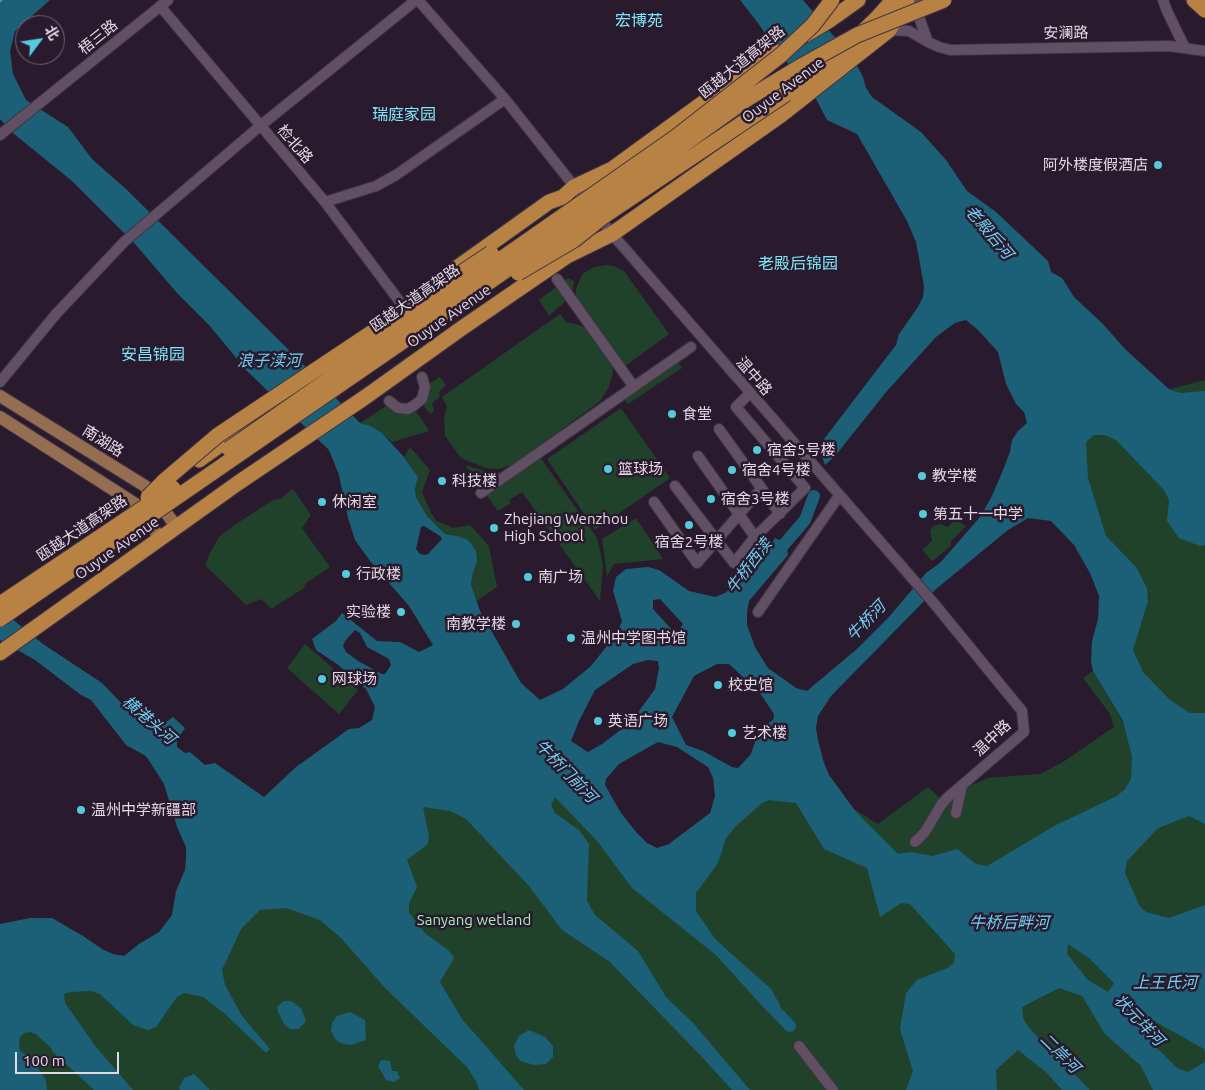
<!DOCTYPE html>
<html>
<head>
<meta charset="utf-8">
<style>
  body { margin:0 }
  #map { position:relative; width:1205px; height:1090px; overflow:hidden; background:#2a1a2d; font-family:Ubuntu,"Noto Sans SC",sans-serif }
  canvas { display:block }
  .north { position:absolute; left:15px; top:15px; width:50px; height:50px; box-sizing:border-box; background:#2a1a2d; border:1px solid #746677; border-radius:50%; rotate:59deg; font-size:14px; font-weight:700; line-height:20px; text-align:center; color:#e3d9e5 }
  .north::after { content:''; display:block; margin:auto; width:18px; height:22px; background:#54cadd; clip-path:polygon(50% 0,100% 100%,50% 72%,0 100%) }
  .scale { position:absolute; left:15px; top:1052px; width:104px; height:22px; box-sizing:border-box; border:2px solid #e3d9e5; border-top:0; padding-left:6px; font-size:15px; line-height:18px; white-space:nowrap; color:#e3d9e5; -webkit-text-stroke:4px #2a1a2d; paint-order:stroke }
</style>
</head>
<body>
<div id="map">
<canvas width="1205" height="1090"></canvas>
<div class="north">北</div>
<div class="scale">100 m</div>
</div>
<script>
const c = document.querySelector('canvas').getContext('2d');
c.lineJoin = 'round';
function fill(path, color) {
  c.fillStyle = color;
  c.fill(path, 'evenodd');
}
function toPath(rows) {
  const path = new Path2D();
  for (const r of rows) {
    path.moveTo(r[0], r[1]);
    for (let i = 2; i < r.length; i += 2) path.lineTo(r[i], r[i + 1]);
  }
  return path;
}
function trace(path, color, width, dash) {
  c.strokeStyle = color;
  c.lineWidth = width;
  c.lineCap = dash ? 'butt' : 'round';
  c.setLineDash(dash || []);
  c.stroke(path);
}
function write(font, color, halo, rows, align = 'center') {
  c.font = font + ' Ubuntu,"Noto Sans SC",sans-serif';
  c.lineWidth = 5;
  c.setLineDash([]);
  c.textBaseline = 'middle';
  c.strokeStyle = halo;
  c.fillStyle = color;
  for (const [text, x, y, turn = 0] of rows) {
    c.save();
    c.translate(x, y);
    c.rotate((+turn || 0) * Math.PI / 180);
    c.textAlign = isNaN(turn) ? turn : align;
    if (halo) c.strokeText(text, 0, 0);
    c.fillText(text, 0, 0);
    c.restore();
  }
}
fill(toPath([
  [606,265,614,266,624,271,669,334,624,367,576,301,576,289,582,274,594,267],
  [568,278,574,281,572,295,549,316,539,300],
  [560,314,566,322,579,325,590,331,609,355,613,371,609,387,600,401,516,463,499,469,485,468,461,458,445,436,444,419,447,406,442,397],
  [677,361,682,368,628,404,623,397],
  [440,377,446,385,439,392,440,397,432,403,434,411,430,414,422,403,427,385],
  [1205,380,1205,1090,0,1090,0,1001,169,947,485,694,663,869,773,758,878,824,928,787,940,798,988,778,1040,774,1063,762,1114,727,1110,714,1083,678,1093,671,1123,722,1138,713,1053,419],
  [386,406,393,411,402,412,415,409,429,431,392,442,378,430,360,423],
  [621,408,670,478,595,530,547,459],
  [410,447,430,470,422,492,431,513,437,521,453,528,470,525,489,546,497,587,477,601,471,584,473,573,477,562,457,536,445,534,427,516,416,497,415,489,418,477,404,457],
  [538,454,597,538,603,564,600,601,522,492,509,500,511,503,498,511,465,465,485,471,509,473],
  [293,489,311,515,302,528,330,567,305,584,304,588,271,609,262,599,246,605,205,565,210,553,219,537,233,526,273,500,280,499],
  [636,518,663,559,614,564,607,576,602,539],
  [955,519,966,526,951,541,951,546,932,561,922,550,932,541,930,531,933,526,941,524,948,527],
  [305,644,358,690,339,714,287,668]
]), '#20422a');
fill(toPath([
  [0,0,50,0,15,31,10,51,13,74,26,100,68,127,92,159,126,189,296,357,360,423,370,426,381,432,404,457,418,477,415,489,416,497,427,516,445,534,457,536,468,540,476,551,477,562,473,573,471,584,480,611,521,683,540,700,563,689,591,666,618,632,622,621,613,591,616,577,626,569,648,567,659,570,689,591,715,597,725,593,741,580,764,556,775,538,786,543,788,555,749,601,747,612,747,625,755,647,768,668,796,688,807,691,858,648,889,617,926,573,940,563,980,517,991,498,1001,475,1010,452,1012,440,1018,431,1027,423,1024,412,1016,404,1006,384,998,352,978,330,966,320,955,323,936,337,887,391,835,456,825,465,821,454,821,443,896,345,899,334,918,307,923,297,924,286,916,242,907,221,857,134,827,120,816,99,770,41,758,23,740,0,803,0,854,60,863,77,866,88,872,97,921,132,946,160,967,191,996,212,1048,261,1051,272,1062,278,1074,297,1102,323,1125,349,1170,390,1181,393,1205,391,1205,545,1200,546,1179,538,1167,521,1169,500,1164,490,1116,440,1105,435,1094,435,1086,442,1088,478,1106,536,1136,567,1147,588,1148,601,1133,650,1143,672,1170,700,1190,713,1205,713,1205,824,1189,816,1158,828,1127,861,1125,873,1139,905,1146,912,1169,918,1205,905,1205,1053,1204,1049,1154,1021,1148,1033,1152,1043,1177,1068,1188,1072,1205,1062,1205,1090,1153,1090,1141,1066,1105,1034,1082,996,1059,988,1022,1007,1023,1018,1029,1028,1090,1090,1062,1090,1047,1073,1018,1050,996,1070,997,1090,906,1090,913,1071,900,1029,906,993,917,980,947,968,954,963,955,954,910,904,901,903,880,917,867,868,824,849,796,803,769,800,762,803,736,826,726,838,718,863,696,893,696,911,716,940,771,989,780,1005,777,1015,763,1007,716,955,632,888,598,842,555,797,551,805,555,813,579,830,589,844,587,901,595,915,638,951,666,997,693,1023,750,1090,732,1090,701,1056,610,962,562,930,529,886,466,819,450,811,423,807,429,836,428,844,407,860,417,887,409,903,409,913,425,933,449,951,454,958,440,982,462,1019,524,1090,479,1090,476,1081,467,1067,385,988,341,938,320,920,286,908,260,910,241,929,222,970,225,985,242,1016,270,1049,266,1053,224,1013,203,997,184,993,177,997,156,1027,148,1030,133,1025,100,994,91,991,71,992,64,994,65,1003,96,1047,133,1090,94,1090,52,1051,52,1049,36,1034,30,1032,24,1033,20,1037,19,1042,20,1051,30,1057,46,1080,47,1090,0,1090,0,924,30,918,52,918,83,936,102,949,113,954,124,956,139,944,159,932,172,915,176,891,185,870,186,858,186,847,177,827,164,784,146,756,126,745,91,700,81,695,35,660,0,640,0,609,43,644,102,683,127,709,138,714,166,722,173,717,185,728,177,740,177,747,185,753,190,752,205,765,215,763,264,797,296,767,349,729,359,728,372,720,375,707,366,689,337,664,316,650,312,639,336,621,342,613,377,641,400,642,419,652,433,645,409,606,370,561,355,540,348,518,339,475,329,450,247,371,209,325,177,293,135,244,72,181,14,134,0,119],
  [1028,518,1051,521,1074,545,1090,573,1099,596,1098,619,1092,641,1091,662,1093,671,1123,721,1132,757,1131,779,1125,789,1117,796,1056,825,987,866,976,864,957,849,933,856,910,852,898,854,856,812,829,775,824,763,818,740,816,728,818,716,831,696,936,589,1008,530],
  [424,526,440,536,442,539,428,554,425,555,420,554,416,549,421,527],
  [660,599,683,624,679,630,674,632,653,609,653,600],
  [355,630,360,633,367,647,389,659,391,665,385,674,382,674,358,661,346,652,343,646,345,641],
  [648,660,658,661,659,668,655,689,631,722,602,744,588,752,571,741,579,721,595,690,633,664],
  [717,664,729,664,760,693,774,714,773,720,759,730,751,754,738,768,732,767,703,751,686,745,672,717,694,676],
  [658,742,677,747,708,767,713,778,715,796,710,813,669,844,657,848,647,843,637,833,621,813,605,785,606,779,619,764],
  [1068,944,1089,958,1114,983,1108,992,1088,980,1067,954],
  [284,1001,291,1001,301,1008,306,1021,299,1029,290,1029,284,1024,278,1012,277,1007],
  [350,1012,365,1020,366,1040,351,1045,343,1044,336,1040,331,1031,332,1023,337,1016],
  [529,1030,545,1037,553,1046,553,1057,546,1064,534,1065,520,1061,516,1055,514,1046,519,1036],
  [381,1060,390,1061,392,1071,397,1071,400,1078,394,1082,386,1080,378,1066],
  [194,1074,210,1090,180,1090,179,1088,184,1078]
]), '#1b6077');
trace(toPath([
  [774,556,805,520,814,496],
  [766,1001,790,1026]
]), '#1b6077', 12);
trace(toPath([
  [0,2,2,0]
]), '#6ed1f5', 1, [6, 5]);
const minor = toPath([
  [418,0,505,99,612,234,932,601,1022,711,1024,732,947,798,941,805,925,832,915,842],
  [1163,0,1167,11,1185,48],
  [160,6,325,202,403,306],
  [889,30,909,31,928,42,920,20,919,0],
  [928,42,939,47,950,50,1169,46,1205,51],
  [0,135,168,0],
  [325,202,376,186,396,175,505,99],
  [557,279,634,387],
  [0,382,56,314,124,242,260,126,416,0],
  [389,401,398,408,408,409,416,404,422,399,425,387,422,377],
  [719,429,780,514],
  [698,456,755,537,805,488,736,407,750,393],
  [675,486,734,563,755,537],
  [481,493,691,347],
  [654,502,697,563,761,489],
  [758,612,839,496],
  [956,813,962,785],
  [799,1046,833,1090]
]);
const major = toPath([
  [0,396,145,486,177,527],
  [0,417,137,505,160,538]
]);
const highway = toPath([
  [1194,0,1205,10],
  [805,35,830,20,858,0],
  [786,94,840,54,877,18,893,0],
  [451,272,549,202,563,197,574,187,612,169,755,65,777,52],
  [199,460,278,404],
  [0,653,238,483,364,398,462,328,567,256,612,234,781,115,889,30,907,0]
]);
trace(minor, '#403443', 12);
trace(major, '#403443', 14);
trace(highway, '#403443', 17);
trace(minor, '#614f64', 10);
trace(major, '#956e51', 12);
trace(highway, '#b78244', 15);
const highwayBridge = toPath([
  [518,273,574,240,604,216,786,94],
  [229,449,676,137,781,55,813,25,832,0],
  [148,497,164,481,218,435,491,253],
  [0,604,173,488],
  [0,619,563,231,747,99,803,65,857,35,944,0]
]);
trace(highwayBridge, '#403443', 17, []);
trace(highwayBridge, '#b78244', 15);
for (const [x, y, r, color] of [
  [1158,165,5,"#54cadd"],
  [672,414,5,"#54cadd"],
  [757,450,5,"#54cadd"],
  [608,469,5,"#54cadd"],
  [732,470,5,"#54cadd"],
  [922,476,5,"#54cadd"],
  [442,481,5,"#54cadd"],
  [711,499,5,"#54cadd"],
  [322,502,5,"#54cadd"],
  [923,514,5,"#54cadd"],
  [689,525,5,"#54cadd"],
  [494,528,5,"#54cadd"],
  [346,574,5,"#54cadd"],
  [528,577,5,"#54cadd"],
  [401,612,5,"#54cadd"],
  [516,624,5,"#54cadd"],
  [571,638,5,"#54cadd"],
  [322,679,5,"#54cadd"],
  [718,685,5,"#54cadd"],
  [598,721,5,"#54cadd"],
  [732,733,5,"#54cadd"],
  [81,810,5,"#54cadd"]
]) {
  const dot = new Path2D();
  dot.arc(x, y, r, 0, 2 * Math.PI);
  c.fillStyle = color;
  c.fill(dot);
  trace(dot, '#2a1a2d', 2);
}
write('15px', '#e3d9e5', '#2a1a2d', [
  ["安澜路",1066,33,-1],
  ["梧三路",98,37,-39],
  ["瓯越大道高架路",742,62,-39],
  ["Ouyue Avenue",783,90,-37],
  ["检北路",295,144,49],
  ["瓯越大道高架路",415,298,-35],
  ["Ouyue Avenue",449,316,-35],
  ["温中路",754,376,49],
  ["南湖路",103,441,32],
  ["瓯越大道高架路",82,528,-34],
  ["Ouyue Avenue",117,548,-35],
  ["温中路",992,738,-43]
]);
write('15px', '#e3d9e5', '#2a1a2d', [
  ["阿外楼度假酒店",1148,165,"right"],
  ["食堂",682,414],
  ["宿舍5号楼",767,450],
  ["篮球场",618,469],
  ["宿舍4号楼",742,470],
  ["教学楼",932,476],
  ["科技楼",452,481],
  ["宿舍3号楼",721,499],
  ["休闲室",332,502],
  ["第五十一中学",933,514],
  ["Zhejiang Wenzhou",504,519],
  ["High School",504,536],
  ["宿舍2号楼",689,542,"center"],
  ["行政楼",356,574],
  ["南广场",538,577],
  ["实验楼",391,612,"right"],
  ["南教学楼",506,624,"right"],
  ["温州中学图书馆",581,638],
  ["网球场",332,679],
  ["校史馆",728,685],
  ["英语广场",608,721],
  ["艺术楼",742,733],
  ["温州中学新疆部",91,810]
], 'left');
write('15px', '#a4eeb7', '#2a1a2d', [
  ["Sanyang wetland",474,920]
]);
write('16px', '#7de5f7', '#2a1a2d', [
  ["宏博苑",639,21],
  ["瑞庭家园",404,115],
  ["老殿后锦园",798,264],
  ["安昌锦园",153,355]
]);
write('italic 16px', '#6ed1f5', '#2a1a2d', [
  ["老殿后河",989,232,50],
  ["浪子渎河",269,361],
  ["牛桥西渎",749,566,-53],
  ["牛桥河",866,621,-46],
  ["横港头河",149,720,41],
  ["牛桥门前河",566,771,46],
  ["牛桥后畔河",1009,923],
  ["上王氏河",1165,983],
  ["状元垟河",1139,1020,46],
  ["二岸河",1060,1053,45]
]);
</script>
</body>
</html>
